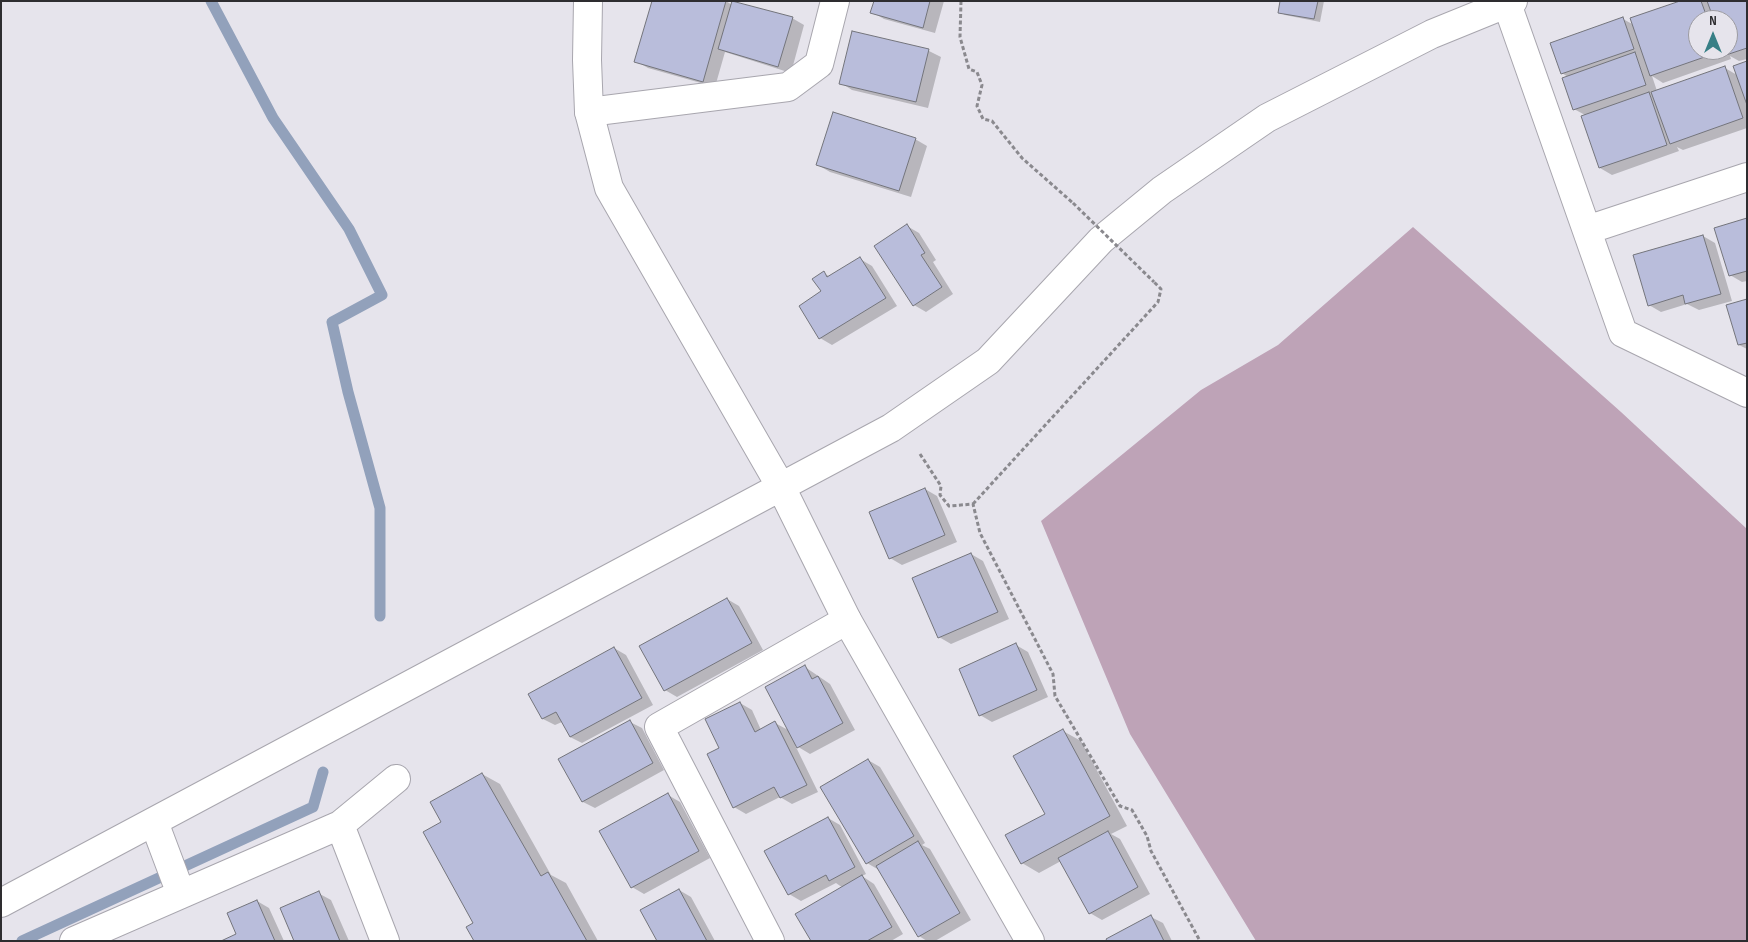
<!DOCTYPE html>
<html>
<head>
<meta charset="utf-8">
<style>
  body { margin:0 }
  #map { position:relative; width:1748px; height:942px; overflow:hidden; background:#e6e4ec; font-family:"Sofia Sans Condensed",sans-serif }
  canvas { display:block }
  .frame { position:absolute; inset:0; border:2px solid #2e2d30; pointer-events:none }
  .north { position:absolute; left:1688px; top:10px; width:50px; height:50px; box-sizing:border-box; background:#e6e4ec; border:1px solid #9c9ba1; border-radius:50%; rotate:0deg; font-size:14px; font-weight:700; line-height:20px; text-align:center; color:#2e2d30 }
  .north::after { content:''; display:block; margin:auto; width:18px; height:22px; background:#377f86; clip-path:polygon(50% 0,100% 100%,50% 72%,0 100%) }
</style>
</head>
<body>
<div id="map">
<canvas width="1748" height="942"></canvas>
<div class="frame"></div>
<div class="north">N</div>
</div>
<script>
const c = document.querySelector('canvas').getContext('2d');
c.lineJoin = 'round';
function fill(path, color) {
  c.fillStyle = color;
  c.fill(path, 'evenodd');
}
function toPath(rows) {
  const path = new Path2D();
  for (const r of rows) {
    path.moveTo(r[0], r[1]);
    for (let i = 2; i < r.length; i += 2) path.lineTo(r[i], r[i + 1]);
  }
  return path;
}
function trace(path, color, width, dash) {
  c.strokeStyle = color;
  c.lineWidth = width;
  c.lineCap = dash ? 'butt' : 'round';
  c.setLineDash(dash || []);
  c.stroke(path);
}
fill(toPath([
  [1413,227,1621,412,1747,529,1747,941,1256,941,1130,734,1041,521,1201,390,1278,345]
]), '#bea3b7');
fill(toPath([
  [653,1,726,1,732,5,792,18,804,25,791,73,725,52,715,87,648,68,636,61],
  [875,1,944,1,935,33,884,19,872,12],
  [1282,1,1324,1,1320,22,1285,15,1280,12],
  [1684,1,1747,1,1747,59,1739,61,1730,56,1731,59,1663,83,1652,76,1657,91,1725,68,1737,75,1747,62,1747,128,1683,150,1677,147,1679,151,1612,175,1600,168,1582,116,1585,115,1574,109,1568,77,1562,73,1623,19,1634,25],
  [1698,20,1728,20,1728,50,1698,50],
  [853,32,929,51,941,57,928,108,852,90,841,83],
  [915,139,927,146,911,197,830,172,818,165],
  [1747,219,1747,281,1742,282,1730,275],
  [907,226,919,233,936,260,933,262,953,294,926,312,914,305],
  [1703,236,1715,243,1732,301,1699,310,1687,304,1661,312,1649,305],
  [860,259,872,266,897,306,832,345,820,338,824,273,830,277],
  [1747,300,1747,349,1739,345],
  [925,489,937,496,957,542,902,565,890,558],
  [971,554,983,561,1009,619,951,644,939,637],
  [727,599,739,606,763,650,677,697,665,690],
  [1016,645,1028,652,1048,697,992,722,980,715],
  [614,648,626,655,653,705,582,743,570,737,562,722,555,725,543,719,530,694],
  [805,667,830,684,855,730,810,754,795,745,818,792,792,804,780,797,746,814,734,807,721,749,740,703,752,710,761,730,775,723,790,731],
  [630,722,642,728,664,770,595,808,583,802],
  [1063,731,1081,741,1127,826,1111,834,1120,839,1150,894,1102,920,1090,913,1061,861,1039,873,1022,863,1047,815],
  [868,760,880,767,925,843,922,845,930,849,971,920,935,941,927,941,919,936,879,870,867,863],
  [482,774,500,784,551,875,566,883,598,941,475,941],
  [668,795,680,802,710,858,644,894,632,887],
  [828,818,840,825,866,874,862,876,874,884,903,934,891,941,813,941,843,888,836,883,801,901,789,894],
  [679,890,691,897,715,941,659,941],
  [318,893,331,900,349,941,295,941],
  [257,901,269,908,284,941,224,941,238,934],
  [1151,917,1163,923,1172,941,1108,941]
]), '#0003');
trace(toPath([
  [211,1,273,118,349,229,382,295,332,322,348,392,380,508,380,616],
  [22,941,313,807,323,772]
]), '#92a1bb', 11);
const building = toPath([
  [652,1,726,1,703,82,634,62,652,1],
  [732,1,793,17,778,67,718,49,732,1],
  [874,1,930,1,923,28,870,13,874,1],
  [1280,1,1318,1,1314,19,1278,13,1280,1],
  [1680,1,1701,1,1708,20,1698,20,1698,50,1719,50,1719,52,1650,76,1630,18,1680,1],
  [1707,1,1747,1,1747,48,1726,55,1724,50,1728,50,1728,20,1714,20,1707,1],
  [1623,17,1634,49,1561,74,1550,43,1623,17],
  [852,31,929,49,916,102,839,84,852,31],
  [1635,52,1646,85,1573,110,1562,78,1635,52],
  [1747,61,1747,105,1733,66,1747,61],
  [1725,66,1743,118,1670,144,1651,92,1725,66],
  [1649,92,1667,145,1599,168,1581,116,1649,92],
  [833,112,916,138,899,191,816,165,833,112],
  [1747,218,1747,271,1729,276,1714,228,1747,218],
  [907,224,925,253,921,255,942,287,913,306,874,246,907,224],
  [1703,235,1721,294,1685,304,1683,295,1648,306,1633,255,1703,235],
  [860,257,886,298,819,339,799,306,821,291,812,279,824,271,827,277,860,257],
  [1747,299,1747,343,1738,345,1726,305,1747,299],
  [925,488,945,535,889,559,869,512,925,488],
  [971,553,998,612,938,638,912,578,971,553],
  [727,598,752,643,664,691,639,646,727,598],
  [1016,643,1037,690,979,716,959,669,1016,643],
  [614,647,642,698,570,737,556,712,542,719,528,694,614,647],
  [805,665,812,679,818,676,843,723,797,748,765,687,805,665],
  [740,702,755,732,775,721,807,785,780,798,774,787,733,808,707,754,719,748,705,719,740,702],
  [630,720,653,763,582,802,558,759,630,720],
  [1063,729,1110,816,1021,864,1005,835,1045,814,1013,756,1063,729],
  [868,759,914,836,866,864,820,787,868,759],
  [482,773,541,876,548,872,587,941,474,941,466,927,473,923,423,832,441,822,430,802,482,773],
  [668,793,699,851,631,888,599,831,668,793],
  [828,817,855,867,829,881,826,875,788,895,764,851,828,817],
  [1108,831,1138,887,1089,914,1058,858,1108,831],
  [918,841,960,913,918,937,876,866,918,841],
  [862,875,892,927,867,941,811,941,795,914,862,875],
  [679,889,707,941,657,941,640,910,679,889],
  [319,891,340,941,294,941,280,908,319,891],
  [257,900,275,941,221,941,236,934,227,913,257,900],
  [1151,915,1164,941,1107,941,1106,939,1151,915]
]);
fill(building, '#b9bddb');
trace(building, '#73747b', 1);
const minor = toPath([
  [1506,1,1623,333,1747,393],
  [589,112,788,87,819,64,835,1],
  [1587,230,1747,177],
  [154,822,181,894],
  [340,825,385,941],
  [74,941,340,825,396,779],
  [770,941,659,727,847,620]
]);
const tertiary = toPath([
  [588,1,587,60,589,112,609,188,781,487,847,620,1030,941],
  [1,903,891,428,988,361,1101,240,1162,190,1267,118,1432,34,1513,1]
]);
trace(minor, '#a8a6ae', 30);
trace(tertiary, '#a8a6ae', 30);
trace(toPath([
  [961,1,960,37,969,69,977,72,982,85,977,106,983,119,992,121,1022,158,1073,203],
  [920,454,941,486,940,495,949,506,973,504,980,533,1053,674,1055,696,1120,806,1132,810,1147,836,1151,851,1200,941],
  [973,504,1158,302,1161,289,1154,282]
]), '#8a898e', 3, [4, 2.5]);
trace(minor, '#fff', 28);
trace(tertiary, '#fff', 28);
trace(toPath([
  [1073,203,1154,282]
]), '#8a898e', 3, [4, 2.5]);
</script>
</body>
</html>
